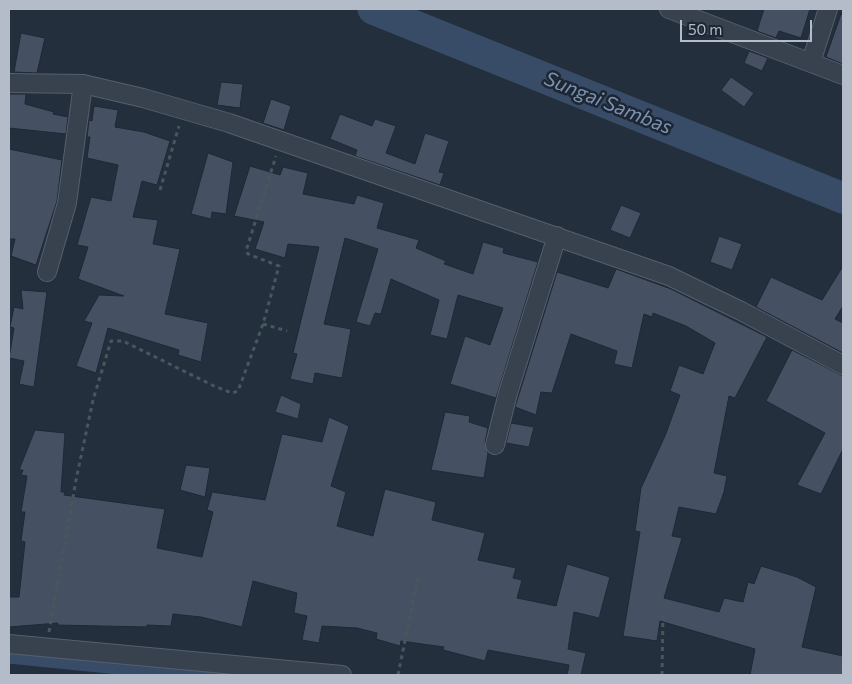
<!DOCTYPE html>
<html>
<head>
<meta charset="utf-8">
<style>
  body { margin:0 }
  #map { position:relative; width:852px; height:684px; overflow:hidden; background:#242f3e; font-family:Commissioner,sans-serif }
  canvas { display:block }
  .frame { position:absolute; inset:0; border:10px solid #b4bcc9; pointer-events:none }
  .scale { position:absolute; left:680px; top:20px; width:132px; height:22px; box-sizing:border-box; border:2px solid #b4bcc9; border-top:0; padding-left:6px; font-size:15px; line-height:18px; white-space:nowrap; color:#b4bcc9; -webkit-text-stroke:4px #1d2633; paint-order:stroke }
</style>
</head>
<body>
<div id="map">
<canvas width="852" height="684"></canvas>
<div class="frame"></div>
<div class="scale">50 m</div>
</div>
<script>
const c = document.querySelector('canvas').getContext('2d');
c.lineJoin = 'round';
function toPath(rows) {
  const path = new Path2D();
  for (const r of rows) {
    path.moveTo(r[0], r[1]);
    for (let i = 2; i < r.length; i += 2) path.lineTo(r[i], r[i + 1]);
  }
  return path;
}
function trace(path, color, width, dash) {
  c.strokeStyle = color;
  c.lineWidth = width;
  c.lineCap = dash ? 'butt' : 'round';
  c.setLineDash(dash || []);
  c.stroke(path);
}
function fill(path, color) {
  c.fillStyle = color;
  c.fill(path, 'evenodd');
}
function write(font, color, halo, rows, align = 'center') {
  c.font = font + ' Commissioner,sans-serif';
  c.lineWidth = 5;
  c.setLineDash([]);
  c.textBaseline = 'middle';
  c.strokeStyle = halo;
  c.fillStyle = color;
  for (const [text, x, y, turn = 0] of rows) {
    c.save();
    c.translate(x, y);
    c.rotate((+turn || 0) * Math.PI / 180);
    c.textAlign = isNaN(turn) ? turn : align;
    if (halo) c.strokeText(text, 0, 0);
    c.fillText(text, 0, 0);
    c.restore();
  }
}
trace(toPath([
  [9,654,218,675]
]), '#394c67', 19);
trace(toPath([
  [373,9,843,198]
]), '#394c67', 31);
const building = toPath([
  [764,9,810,9,801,38,779,31,776,38,757,31,764,9],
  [841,14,843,15,843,64,826,57,841,14],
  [21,33,45,38,37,73,14,72,21,33],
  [749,51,768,58,762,71,744,63,749,51],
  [731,77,754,93,744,107,721,90,731,77],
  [221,82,243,84,240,108,217,105,221,82],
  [9,94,26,94,25,104,54,112,53,114,68,117,66,134,9,128,9,94],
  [271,99,291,106,284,130,263,123,271,99],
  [94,106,118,110,115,127,144,132,170,141,157,185,142,181,133,217,158,220,153,244,180,249,165,314,208,323,201,362,178,355,179,350,108,328,96,373,76,366,92,323,84,321,99,295,124,296,78,279,88,247,77,245,91,197,111,201,118,165,87,158,90,137,87,137,89,120,92,121,94,106],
  [340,114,372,126,375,119,396,126,386,153,415,164,425,133,449,141,439,172,444,173,440,185,355,156,357,150,330,139,340,114],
  [9,149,62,160,57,201,36,265,11,256,15,239,9,239,9,149],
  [208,153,233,162,226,214,212,212,211,219,191,214,208,153],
  [250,166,280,175,283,167,308,173,303,194,354,204,357,195,384,203,377,228,419,240,416,248,446,261,444,264,473,274,483,242,504,248,503,253,538,262,496,398,450,384,465,336,490,345,503,308,458,295,447,339,430,335,439,300,391,279,381,314,375,313,370,326,356,322,378,249,345,238,324,324,351,329,342,378,315,373,313,384,290,379,297,354,293,353,319,247,288,244,285,258,255,249,264,222,234,216,250,166],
  [621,205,641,213,630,238,610,230,621,205],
  [719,236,742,244,732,270,710,262,719,236],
  [843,266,843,306,835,319,843,323,843,353,756,307,771,277,822,300,843,266],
  [616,269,671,289,767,337,735,398,729,396,714,473,727,476,724,492,716,514,679,507,672,536,682,538,664,598,719,612,724,598,743,602,748,582,754,584,761,566,797,577,816,587,802,647,843,656,843,675,750,675,755,649,660,621,657,641,623,636,640,532,635,531,641,488,665,436,680,395,670,391,679,365,703,374,715,343,686,326,653,313,652,317,644,314,632,368,614,364,617,351,571,334,552,393,541,392,536,415,515,407,557,272,608,288,616,269],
  [21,290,47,292,34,387,19,384,24,361,9,358,14,328,10,327,14,307,23,309,21,290],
  [792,350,843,376,843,449,821,494,797,485,825,433,766,401,792,350],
  [281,395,301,404,298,419,275,412,281,395],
  [445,412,470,416,469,422,488,428,485,443,488,453,484,478,431,470,445,412],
  [329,417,349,426,331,486,346,492,337,526,373,536,385,489,436,502,432,520,485,533,478,560,516,568,513,578,522,580,517,598,556,606,567,564,610,577,599,618,574,612,568,649,586,653,581,675,567,675,569,665,488,650,485,661,443,650,444,647,401,641,400,646,376,639,377,633,357,628,322,626,319,643,302,640,307,616,294,613,297,593,253,581,242,627,201,617,173,614,171,626,147,625,147,627,57,625,58,623,9,627,9,597,19,597,25,542,21,541,25,512,21,512,27,476,21,475,23,470,19,470,35,430,65,433,61,492,65,492,64,495,165,509,157,548,202,557,213,512,207,510,212,492,265,500,282,434,322,442,329,417],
  [511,423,534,427,529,447,506,443,511,423],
  [186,465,210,468,205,497,180,490,186,465]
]);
fill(building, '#455162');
trace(building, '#1f2835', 1);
const minor = toPath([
  [669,9,843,75],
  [811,62,828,9],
  [9,83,83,84,143,98,229,123,669,276,741,311,843,365],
  [47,272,67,203,83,84],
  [495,445,508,393,557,236],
  [9,644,342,675]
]);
trace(minor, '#565f6c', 20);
trace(toPath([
  [160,190,179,126],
  [263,324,287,331],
  [49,632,76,480,93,400,111,341,123,341,214,386,232,393,238,391,263,324,279,266,248,254,246,251,276,156],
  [398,675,418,577],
  [662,675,663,614]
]), '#44595c', 3, [4, 4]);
trace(minor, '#38414e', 18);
write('italic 20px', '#7c92b1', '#1d2633', [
  ["Sungai Sambas",608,103,22]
]);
</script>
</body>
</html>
